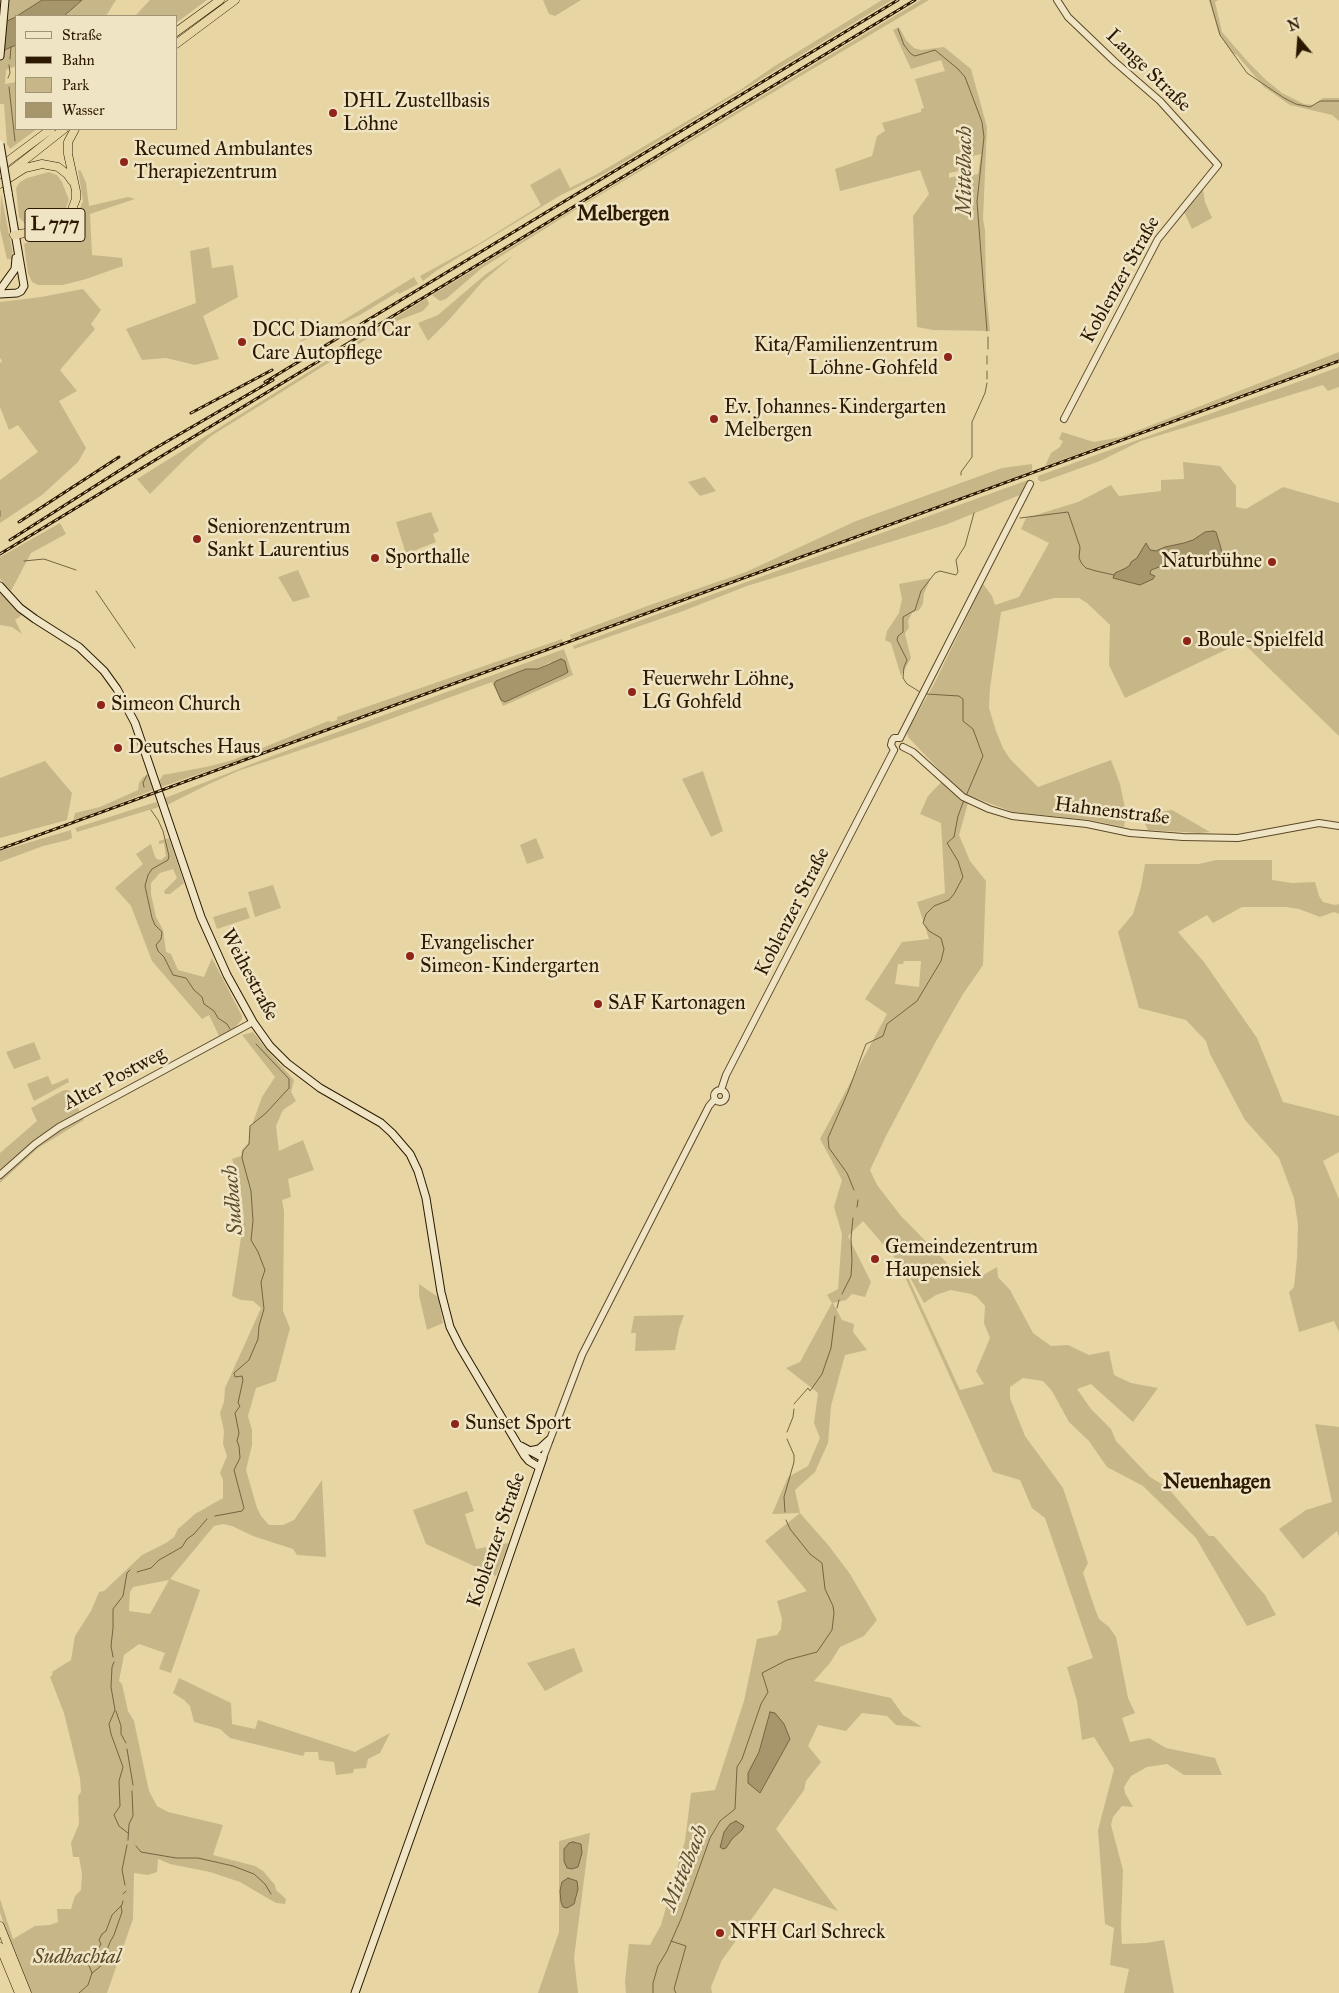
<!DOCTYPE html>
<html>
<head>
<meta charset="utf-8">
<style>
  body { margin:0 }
  #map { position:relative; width:1339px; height:1993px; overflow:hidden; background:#e7d6a4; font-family:"IM FELL Great Primer",serif }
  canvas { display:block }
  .legend { position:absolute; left:15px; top:15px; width:162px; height:115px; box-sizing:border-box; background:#efe4c4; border:1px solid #a19376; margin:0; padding:6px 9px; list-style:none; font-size:15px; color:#2c1900 }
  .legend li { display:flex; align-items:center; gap:10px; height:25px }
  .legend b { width:25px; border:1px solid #a19376 }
  .north { position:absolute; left:1274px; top:15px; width:50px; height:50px; -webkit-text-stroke:4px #efe4c4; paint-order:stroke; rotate:342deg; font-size:14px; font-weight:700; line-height:20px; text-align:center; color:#2c1900 }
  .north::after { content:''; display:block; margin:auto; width:18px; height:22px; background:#2c1900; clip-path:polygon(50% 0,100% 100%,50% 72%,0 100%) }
</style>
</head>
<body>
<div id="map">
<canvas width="1339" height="1993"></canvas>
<ul class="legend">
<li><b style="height:6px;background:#efe4c4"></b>Straße</li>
<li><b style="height:6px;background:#2c1900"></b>Bahn</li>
<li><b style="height:14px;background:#c7b688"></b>Park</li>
<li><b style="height:14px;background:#a7966c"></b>Wasser</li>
</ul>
<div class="north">N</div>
</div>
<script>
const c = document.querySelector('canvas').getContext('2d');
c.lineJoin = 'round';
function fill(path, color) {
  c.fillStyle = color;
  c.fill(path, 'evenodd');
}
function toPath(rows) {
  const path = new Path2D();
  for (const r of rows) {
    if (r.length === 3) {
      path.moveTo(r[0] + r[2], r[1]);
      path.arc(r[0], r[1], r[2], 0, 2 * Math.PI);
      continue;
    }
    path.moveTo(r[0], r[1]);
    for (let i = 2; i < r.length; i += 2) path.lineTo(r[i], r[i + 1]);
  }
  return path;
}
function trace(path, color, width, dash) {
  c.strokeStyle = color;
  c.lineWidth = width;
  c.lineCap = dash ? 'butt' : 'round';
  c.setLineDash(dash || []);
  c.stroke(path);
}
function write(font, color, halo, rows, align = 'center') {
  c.font = font + ' "IM FELL Great Primer",serif';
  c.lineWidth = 5;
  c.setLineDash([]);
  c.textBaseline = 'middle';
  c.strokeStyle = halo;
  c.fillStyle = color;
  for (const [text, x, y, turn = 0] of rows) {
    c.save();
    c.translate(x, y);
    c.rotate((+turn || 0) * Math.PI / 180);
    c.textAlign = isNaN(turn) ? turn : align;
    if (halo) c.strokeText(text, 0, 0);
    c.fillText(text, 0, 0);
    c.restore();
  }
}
fill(toPath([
  [0,0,42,0,14,18,0,24],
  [82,0,116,0,106,16,64,16],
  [150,0,207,0,176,23,176,16,135,16],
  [543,0,581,0,555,16,549,14],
  [882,0,892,0,606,173,561,195,436,271,423,281,420,276,480,243,541,205,530,185,560,168,570,188,597,174,740,90,773,67],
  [921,0,929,0,583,205,482,268,446,299,440,301,432,295],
  [1209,0,1218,0,1215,2,1222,32,1248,62,1266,80,1282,93,1304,104,1314,105,1323,98,1339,98,1339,121,1332,115,1290,105,1264,87,1237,55,1232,53,1219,34],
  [899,27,906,40,914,48,921,50,944,47,971,69,987,127,983,219,985,230,986,289,990,331,933,330,917,327,913,216,929,194,920,170,840,191,835,169,872,156,877,136,885,131,882,123,921,112,921,109,924,108,915,79,945,71,941,60,911,69,893,30],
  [981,154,978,174,961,178,960,175,949,178,949,173,959,171,956,160],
  [16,45,16,66,6,70,5,84,16,82,16,129,37,129,10,149,7,144,4,104,0,104,0,52],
  [78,170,81,171,86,183,89,206,128,197,135,199,90,214,92,255,122,258,123,266,86,279,63,285,38,285,32,282,28,273,24,244,68,223,77,215,83,201],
  [49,172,57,175,62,182,69,200,66,208,49,221,34,226,25,224,19,217,16,188,20,182,27,178],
  [1203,190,1205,202,1212,218,1192,229,1184,212],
  [1,194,14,259,7,259,0,229],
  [209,247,212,268,233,265,238,297,203,316,219,359,195,365,166,358,142,360,126,329,196,303,190,251],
  [514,255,483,281,448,321,428,341,418,323,438,315,486,274],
  [414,277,418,284,399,294,398,292,393,295,360,315,320,334,299,342,314,331,319,333,329,329],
  [83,289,101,310,91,324,95,329,60,370,77,391,59,401,86,448,78,462,42,495,0,523,0,480,38,452,18,425,9,430,0,407,0,363,2,361,0,358,0,302,41,297],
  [427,298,429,304,423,311,394,322,211,436,188,456,150,494,137,479],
  [1339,352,1339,359,1045,466,1051,453,1060,447,1063,441,1059,439,1062,432,1094,442,1121,437],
  [1339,367,1339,387,1328,391,1323,385,1141,441,1100,461,1042,482,1038,480,1038,476],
  [1183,462,1220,466,1236,486,1236,507,1246,509,1283,487,1339,503,1339,736,1242,642,1125,698,1109,665,1110,625,1087,603,1079,598,1054,598,1001,612,990,688,989,708,996,731,1003,748,1010,759,1038,787,1111,760,1120,784,1126,813,1124,827,1090,820,1013,812,970,796,959,835,970,861,986,881,983,965,963,994,935,1043,886,1136,870,1170,877,1185,901,1216,955,1271,963,1266,980,1277,997,1267,998,1277,1010,1290,1033,1333,1051,1346,1068,1345,1089,1355,1109,1351,1114,1375,1131,1383,1158,1388,1133,1422,1091,1384,1077,1389,1091,1409,1111,1429,1116,1441,1150,1477,1168,1488,1209,1536,1214,1536,1265,1595,1276,1615,1247,1626,1196,1538,1143,1486,1107,1467,1089,1441,1069,1422,1052,1391,1043,1381,1023,1378,1010,1387,1010,1398,1025,1436,1063,1488,1088,1563,1083,1573,1095,1609,1099,1619,1109,1627,1116,1637,1128,1698,1135,1713,1122,1718,1130,1742,1149,1738,1166,1748,1215,1758,1222,1775,1184,1775,1167,1764,1147,1767,1131,1776,1124,1787,1125,1793,1133,1807,1122,1806,1113,1817,1111,1825,1123,1870,1121,1926,1122,1944,1146,1943,1164,1940,1174,1993,1124,1993,1129,1969,1110,1965,1114,1928,1105,1924,1098,1830,1114,1769,1094,1737,1082,1740,1077,1701,1067,1667,1093,1658,1045,1518,1032,1508,1020,1480,993,1472,905,1277,906,1273,960,1390,984,1384,976,1371,990,1338,984,1323,985,1306,977,1297,971,1294,951,1290,936,1295,924,1303,907,1272,863,1221,848,1236,871,1282,865,1297,852,1294,846,1300,833,1303,842,1320,854,1324,853,1332,867,1350,845,1355,831,1406,828,1443,815,1472,795,1490,800,1513,772,1514,788,1477,808,1466,820,1438,814,1423,818,1393,786,1368,800,1362,832,1303,827,1295,838,1289,842,1234,834,1207,842,1180,820,1139,887,1014,865,999,902,942,929,939,917,902,945,893,941,823,920,814,928,796,946,777,908,737,907,732,934,684,983,584,992,596,995,605,1019,597,1049,543,1021,529,1026,518,1078,502,1111,485,1119,496,1161,491,1161,480,1184,479],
  [904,961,921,961,919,987,895,984,898,964,903,964],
  [1032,464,1032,471,572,641,570,635,650,605,746,572,856,521,1002,468],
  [705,477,716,491,700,496,688,482],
  [1028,480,1020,495,945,525,747,586,683,611,574,649,573,646,647,618],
  [431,512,439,531,433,534,436,542,406,554,396,522],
  [60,523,66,534,31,553,11,591,0,579,0,557],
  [298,570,310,597,293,602,278,577],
  [931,578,924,593,923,604,919,610,912,613,908,621,909,627,905,634,911,658,901,676,891,643,885,640,887,631,899,613,902,599,899,584],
  [0,593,22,615,15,620,22,634,12,627,0,625],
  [562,639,563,644,269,750,161,787,159,781,163,775,206,767,233,760,328,721,332,722,337,720,337,717],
  [564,649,573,675,503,706,492,682,360,730,238,771,207,785,167,805,165,798,272,756],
  [550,662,565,674,505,702,501,700,526,669,538,669],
  [45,761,72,793,67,820,0,838,0,778],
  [703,771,723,831,711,837,682,779],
  [149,775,153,790,73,822,75,813,100,807,138,790,139,783,143,777],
  [156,802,159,807,77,832,75,828],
  [1172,810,1210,832,1200,833,1148,830,1141,815],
  [71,830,72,838,68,840,43,846,0,862,0,851],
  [169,838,184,883,170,894,165,894,164,891,177,878,173,869,160,873,151,883,151,894,156,917,163,930,166,952,171,954,178,970,204,977,212,958,242,1016,242,1019,234,1029,220,1038,209,1015,202,1019,152,961,131,906,115,888,143,864,136,854,151,844,155,857,157,859,161,860,166,856,164,843,159,844,159,841],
  [536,838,544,858,527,864,520,845],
  [1216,860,1272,860,1272,880,1292,883,1315,882,1319,896,1323,902,1335,905,1339,904,1339,914,1334,912,1320,917,1299,909,1286,907,1242,907,1213,923,1207,915,1178,932,1204,962,1257,1038,1283,1102,1339,1116,1339,1152,1323,1161,1339,1199,1339,1332,1334,1321,1299,1332,1289,1292,1294,1287,1297,1258,1298,1225,1294,1198,1279,1158,1245,1120,1210,1054,1206,1041,1186,1020,1139,1008,1118,932,1133,914,1141,887,1145,864,1199,864],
  [273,885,281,908,255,917,248,892],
  [246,907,250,918,217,929,213,917],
  [253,1032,267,1050,294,1080,291,1092,296,1101,283,1110,276,1126,279,1151,303,1140,314,1170,288,1179,291,1197,282,1200,284,1211,283,1311,290,1328,276,1381,256,1388,248,1416,252,1430,252,1445,246,1470,257,1508,261,1516,269,1525,283,1525,294,1520,322,1480,326,1557,297,1555,293,1549,253,1536,232,1526,223,1524,214,1526,170,1579,200,1590,171,1673,159,1669,165,1653,139,1644,124,1655,119,1681,122,1684,128,1711,134,1721,149,1791,157,1806,168,1812,223,1825,213,1855,255,1866,263,1871,275,1885,276,1890,286,1899,285,1904,276,1903,240,1882,210,1872,170,1864,158,1859,157,1872,148,1875,134,1873,133,1919,107,1993,31,1993,8,1938,0,1912,0,1899,13,1939,35,1926,50,1925,58,1922,57,1909,71,1909,75,1896,81,1890,82,1874,79,1857,73,1857,71,1843,79,1824,78,1796,81,1792,80,1778,64,1713,50,1677,53,1674,52,1672,71,1660,75,1636,91,1611,99,1592,104,1591,142,1555,166,1543,174,1537,178,1529,195,1514,223,1498,223,1480,220,1473,227,1456,223,1444,224,1431,220,1413,224,1402,225,1388,261,1308,253,1301,241,1300,232,1296,244,1218,240,1183,232,1159,241,1156,242,1150,249,1142,250,1125,252,1125,262,1097,275,1077,242,1035],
  [169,1580,150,1614,129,1611,130,1592,133,1587],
  [34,1042,41,1059,14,1069,6,1052],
  [48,1076,52,1085,68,1078,69,1082,34,1101,27,1084],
  [64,1090,69,1090,84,1120,38,1148,0,1183,0,1153,37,1121,31,1108],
  [419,1284,438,1297,443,1323,427,1330,419,1295],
  [684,1315,679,1329,675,1350,635,1351,636,1333,631,1333,634,1316],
  [1315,1424,1339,1427,1339,1537,1337,1531,1303,1559,1279,1529,1306,1510,1332,1502],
  [467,1491,474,1511,465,1514,476,1549,509,1543,496,1576,426,1544,413,1510],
  [800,1513,829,1546,850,1574,877,1620,864,1636,840,1647,830,1663,814,1681,891,1698,903,1715,922,1727,896,1725,887,1716,862,1713,846,1731,818,1725,808,1746,821,1762,806,1781,804,1790,776,1829,838,1911,774,1888,722,1960,711,1987,712,1993,626,1993,625,1981,629,1944,650,1945,661,1925,685,1841,691,1793,715,1790,744,1701,757,1639,777,1635,781,1629,782,1619,777,1601,807,1591,765,1541],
  [770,1712,790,1739,760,1793,748,1774,759,1752],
  [574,1648,583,1671,545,1691,527,1663],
  [179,1678,231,1703,232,1724,255,1729,258,1720,355,1752,390,1733,380,1753,368,1759,366,1768,354,1769,353,1773,336,1775,334,1762,319,1760,318,1752,305,1752,303,1756,230,1738,220,1729,194,1722,190,1706,184,1700,173,1693],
  [590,1833,574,1958,578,1993,538,1993,559,1932,559,1841]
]), '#c7b688');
const water = toPath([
  [42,0,82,0,64,16,17,16,42,0],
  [16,17,16,45,0,52,0,24,16,17],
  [1213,531,1216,532,1220,545,1224,559,1221,563,1218,563,1213,558,1200,564,1189,561,1183,561,1177,564,1173,562,1151,570,1150,574,1155,576,1153,579,1140,585,1113,578,1115,573,1126,568,1130,565,1131,562,1137,558,1146,543,1150,550,1156,551,1165,547,1184,543,1193,540,1205,532,1213,531],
  [561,659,565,661,567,669,568,672,565,674,505,702,501,700,494,684,496,681,526,669,538,669,561,659],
  [770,1712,775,1713,784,1724,790,1739,760,1793,748,1783,748,1773,759,1752,770,1712],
  [736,1821,744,1826,742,1830,732,1839,726,1848,723,1849,720,1847,721,1844,724,1832,730,1824,736,1821],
  [573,1842,581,1844,582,1853,578,1867,572,1869,567,1868,564,1861,564,1849,569,1843,573,1842],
  [568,1878,577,1881,578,1889,574,1904,567,1908,563,1907,561,1902,560,1891,562,1882,568,1878]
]);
fill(water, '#a7966c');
trace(water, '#766441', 1);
trace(toPath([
  [1210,0,1220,35,1247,73,1284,98,1296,104,1310,107,1320,101,1339,101],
  [898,29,904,45,911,54,915,56,935,50,958,69,965,77,982,122,984,137,977,202,987,331],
  [10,59,11,47],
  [8,78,10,73,9,65],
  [9,87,15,141],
  [988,337,988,349],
  [987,364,987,356],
  [987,379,987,371],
  [961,475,961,472,972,457,972,422,985,393,987,383],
  [0,511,0,516],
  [1020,518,1068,512,1080,547,1079,558,1082,564,1086,568,1096,571,1114,575],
  [24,561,44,559,76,570],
  [96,591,135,648],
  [920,692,907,684,903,678,904,667,907,660,897,640,898,636,903,632,903,617,915,610,921,591,935,573,940,571,956,575,958,572,956,560,965,546,974,513],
  [926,694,959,696,963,699,963,721,973,729,983,756,966,796],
  [144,787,143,783,147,775],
  [151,810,158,820,163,831,169,856,168,860,152,869,148,875,145,886,152,918,155,925,162,932,161,939,156,945,158,951,164,957,173,975,186,978,194,990,202,997,204,1004,214,1011,218,1018,227,1024,230,1029],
  [854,1190,847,1173,829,1148,828,1138,848,1092,866,1044,883,1036,887,1024,917,1001,941,961,944,949,941,938,929,931,923,923,926,914,934,906,949,900,954,894,963,877,958,861,947,843,954,837,958,816,964,800],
  [857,1207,858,1200],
  [842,1294,851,1276,852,1261,851,1238,853,1218],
  [837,1308,839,1300],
  [794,1404,808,1388,810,1391,822,1374,831,1348,835,1316],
  [787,1432,793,1417,794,1409],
  [785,1512,784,1497,794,1462,794,1455,787,1439],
  [215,1516,242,1511,244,1508,234,1470,240,1458,239,1446,237,1441,239,1433,235,1413,240,1406,238,1403,243,1380,242,1376,235,1377,234,1373,249,1360,258,1339,259,1326,264,1309,261,1282,265,1270,258,1252,251,1240,253,1221,251,1191,242,1158,243,1151,249,1144,250,1126,266,1113,289,1088,289,1079,256,1044],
  [137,1572,151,1568,159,1560,182,1547,187,1539,194,1534,207,1519],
  [113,1657,111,1646,113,1628,113,1609,123,1596,127,1573,130,1570],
  [114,1662,112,1667,111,1687,115,1710,109,1724,111,1734,123,1767,119,1781,120,1806,114,1815,119,1826,128,1833],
  [116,1711,121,1726,121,1734,126,1743],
  [127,1749,133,1785],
  [128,1840,129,1824,133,1816,132,1791],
  [136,1846,141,1852,176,1858,198,1858,233,1866,254,1874,265,1884,271,1894],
  [125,1885,122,1870,127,1845],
  [123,1894,126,1891],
  [671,1941,686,1946,674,1989,676,1993],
  [92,1973,88,1963,88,1959,98,1949,101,1944,99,1940,102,1934,106,1931,112,1915,122,1905,123,1901],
  [79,1993,88,1985,92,1973,101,1966,110,1942,114,1935,122,1912,121,1906],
  [653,1993,653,1983,658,1966,667,1951,681,1919,710,1838,720,1821,735,1809,737,1767,742,1759,761,1704,768,1692,762,1673,787,1660,817,1652,832,1630,834,1613,833,1606,825,1589,822,1563,810,1554,790,1529,786,1520]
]), '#766441', 1);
const tertiary = toPath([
  [1057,0,1068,17,1114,61,1160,101,1218,165,1158,239,1064,419],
  [900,738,1030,484],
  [903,747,913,752,963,797,989,809,1012,816,1087,824,1130,833,1183,837,1238,838,1319,823,1339,826],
  [894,750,891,745,892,741,894,738,900,738],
  [721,1090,726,1075,894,750],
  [720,1096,6],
  [0,1175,35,1144,59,1127,253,1022],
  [543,1458,582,1355,709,1106,715,1099]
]);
const secondary = toPath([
  [0,56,5,0],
  [0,290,15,269,16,258],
  [0,294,17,293,21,291,24,286,8,192],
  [0,586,20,608,35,619,79,647,104,671,117,689,135,723,201,917,227,975,253,1022,270,1046,287,1063,320,1088,381,1123,392,1133,410,1154,418,1171,426,1198,441,1292,450,1327,460,1347,524,1455,529,1461,539,1467],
  [529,1451,539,1449,549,1440],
  [355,1993,457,1707,543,1458,521,1446]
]);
const trunk = toPath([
  [176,32,220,0],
  [176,44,235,0],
  [0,167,51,129],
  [7,174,64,129],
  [0,184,25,168,42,164,58,167,67,174,72,181],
  [14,235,37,231,55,225,65,219,71,212,76,199,76,191,68,154,68,142,75,129],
  [0,1926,27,1993],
  [0,1947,19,1993]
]);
trace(tertiary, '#5b4829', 8);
trace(secondary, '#2c1900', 9);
trace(trunk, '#2c1900', 9);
trace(tertiary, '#efe4c4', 6);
trace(secondary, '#efe4c4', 7);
trace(trunk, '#e7d6a4', 8);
const rail = toPath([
  [265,382,898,0],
  [191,413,272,370],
  [19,522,119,457],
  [10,540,147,453,273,380],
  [0,554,915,0],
  [0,849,1339,361]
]);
trace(rail, '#2c1900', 3);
trace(rail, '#efe4c4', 1, [4]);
const secondaryBridge = toPath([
  [0,144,8,192]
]);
trace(secondaryBridge, '#2c1900', 9, []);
trace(secondaryBridge, '#efe4c4', 7);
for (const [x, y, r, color] of [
  [333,113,5,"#8f2418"],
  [124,162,5,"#8f2418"],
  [242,342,5,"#8f2418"],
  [948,357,5,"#8f2418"],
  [714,419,5,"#8f2418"],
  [197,539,5,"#8f2418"],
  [375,558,5,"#8f2418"],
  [1272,562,5,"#8f2418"],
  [1187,641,5,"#8f2418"],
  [632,692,5,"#8f2418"],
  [101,705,5,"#8f2418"],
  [118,748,5,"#8f2418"],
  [410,956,5,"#8f2418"],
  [598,1004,5,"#8f2418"],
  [875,1259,5,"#8f2418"],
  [455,1424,5,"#8f2418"],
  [720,1933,5,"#8f2418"]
]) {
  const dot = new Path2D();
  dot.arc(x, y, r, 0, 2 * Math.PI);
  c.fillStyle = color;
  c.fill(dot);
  trace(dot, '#efe4c4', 2);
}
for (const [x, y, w] of [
  [55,225,60]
]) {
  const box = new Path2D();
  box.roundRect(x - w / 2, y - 16.5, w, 33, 4);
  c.fillStyle = '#efe4c4';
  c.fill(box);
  trace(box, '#2c1900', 1);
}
write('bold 19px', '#2c1900', null, [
  ["L 777",55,225]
]);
write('20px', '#2c1900', '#efe4c4', [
  ["Lange Straße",1148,71,44],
  ["Koblenzer Straße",1121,280,-61],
  ["Hahnenstraße",1112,812,7],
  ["Koblenzer Straße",793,912,-63],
  ["Weihestraße",249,975,62],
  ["Alter Postweg",115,1079,-28],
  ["Koblenzer Straße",497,1540,-71]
]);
write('20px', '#2c1900', '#efe4c4', [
  ["DHL Zustellbasis",343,102],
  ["Löhne",343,125],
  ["Recumed Ambulantes",134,150],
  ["Therapiezentrum",134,173],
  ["DCC Diamond Car",252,331],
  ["Care Autopflege",252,354],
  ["Kita/Familienzentrum",938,346,"right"],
  ["Löhne-Gohfeld",938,369,"right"],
  ["Ev. Johannes-Kindergarten",724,408],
  ["Melbergen",724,431],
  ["Seniorenzentrum",207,528],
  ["Sankt Laurentius",207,551],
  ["Sporthalle",385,558],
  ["Naturbühne",1262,562,"right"],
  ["Boule-Spielfeld",1197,641],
  ["Feuerwehr Löhne,",642,680],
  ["LG Gohfeld",642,703],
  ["Simeon Church",111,705],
  ["Deutsches Haus",128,748],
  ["Evangelischer",420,944],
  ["Simeon-Kindergarten",420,967],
  ["SAF Kartonagen",608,1004],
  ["Gemeindezentrum",885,1248],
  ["Haupensiek",885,1271],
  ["Sunset Sport",465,1424],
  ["NFH Carl Schreck",730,1933]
], 'left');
write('italic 20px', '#5a4829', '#efe4c4', [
  ["Sudbachtal",77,1958]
]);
write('italic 21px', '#5d4b2b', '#efe4c4', [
  ["Mittelbach",966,171,-90],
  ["Sudbach",234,1200,-95],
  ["Mittelbach",686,1868,-68]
]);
write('bold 21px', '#2c1900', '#efe4c4', [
  ["Melbergen",623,215],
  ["Neuenhagen",1217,1483]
]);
</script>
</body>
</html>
